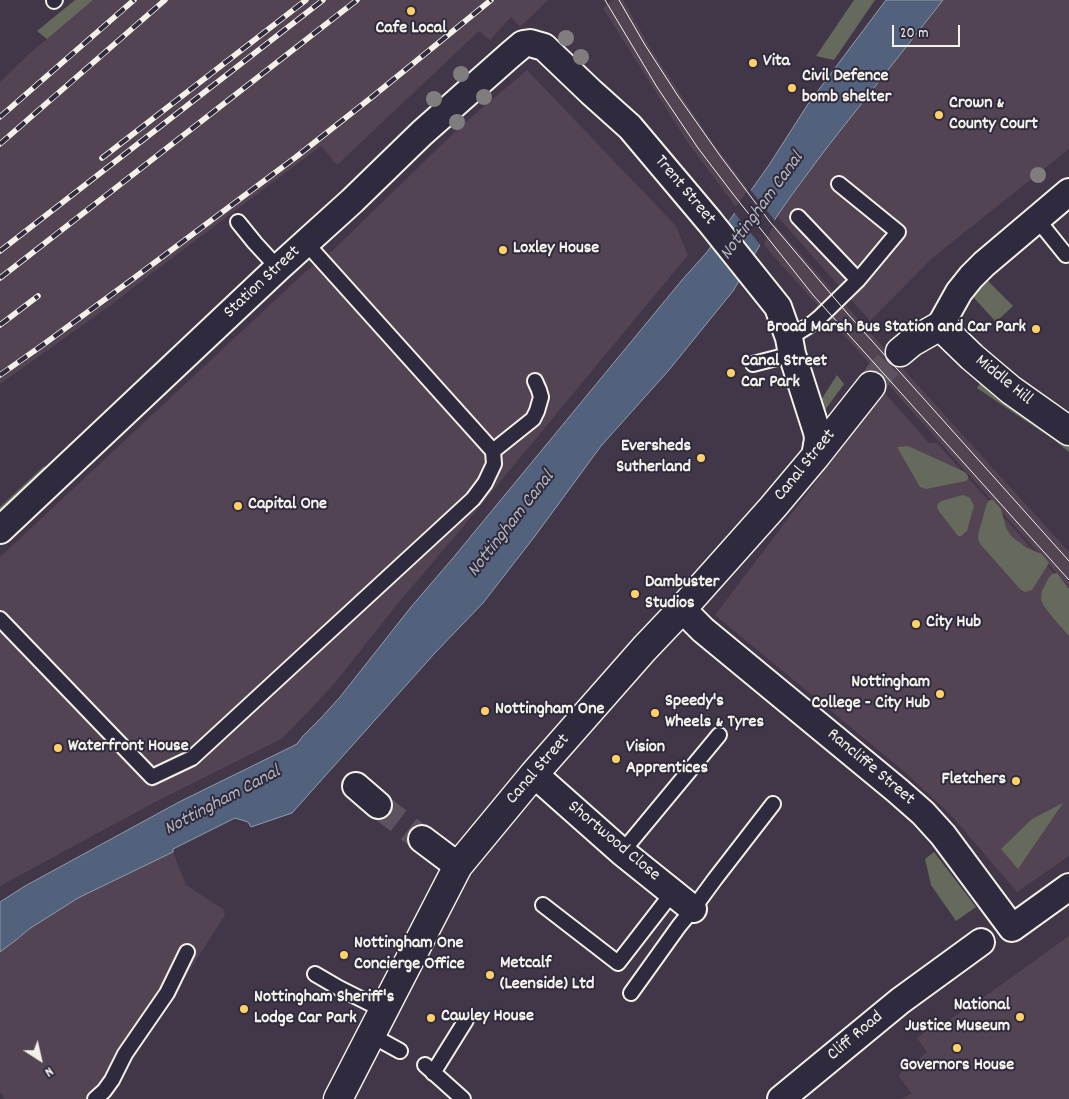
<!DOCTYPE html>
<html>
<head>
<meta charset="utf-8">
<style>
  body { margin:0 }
  #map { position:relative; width:1069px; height:1099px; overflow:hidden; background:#423748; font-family:Dekko,sans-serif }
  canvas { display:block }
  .north { position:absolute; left:15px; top:1034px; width:50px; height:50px; -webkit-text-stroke:4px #2f2a3d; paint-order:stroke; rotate:145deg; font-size:14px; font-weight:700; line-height:20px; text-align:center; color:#f4f1e8 }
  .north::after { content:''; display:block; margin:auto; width:18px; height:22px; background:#f4f1e8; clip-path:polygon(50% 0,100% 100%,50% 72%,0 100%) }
  .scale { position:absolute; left:892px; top:25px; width:68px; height:22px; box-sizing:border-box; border:2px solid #f4f1e8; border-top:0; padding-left:6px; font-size:15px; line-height:18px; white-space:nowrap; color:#f4f1e8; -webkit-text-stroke:4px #2f2a3d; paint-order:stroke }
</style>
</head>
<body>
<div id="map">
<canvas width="1069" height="1099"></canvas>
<div class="north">N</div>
<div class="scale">20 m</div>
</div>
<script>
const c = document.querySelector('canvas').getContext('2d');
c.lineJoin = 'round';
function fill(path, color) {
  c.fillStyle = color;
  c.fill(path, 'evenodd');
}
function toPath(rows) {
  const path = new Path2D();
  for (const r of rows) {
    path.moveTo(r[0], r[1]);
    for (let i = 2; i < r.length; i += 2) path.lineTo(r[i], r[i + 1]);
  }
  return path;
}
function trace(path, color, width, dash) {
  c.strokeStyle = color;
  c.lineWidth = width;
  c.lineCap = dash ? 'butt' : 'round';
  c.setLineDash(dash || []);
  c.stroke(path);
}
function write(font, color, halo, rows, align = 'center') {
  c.font = font + ' Dekko,sans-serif';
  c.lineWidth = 4;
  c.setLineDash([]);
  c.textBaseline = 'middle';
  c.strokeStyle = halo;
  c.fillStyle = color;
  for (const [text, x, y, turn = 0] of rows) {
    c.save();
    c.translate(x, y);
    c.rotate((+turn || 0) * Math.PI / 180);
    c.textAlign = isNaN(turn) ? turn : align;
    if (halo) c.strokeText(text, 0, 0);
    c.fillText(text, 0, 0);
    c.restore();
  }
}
fill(toPath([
  [93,0,548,0,520,27,511,17,490,40,479,31,337,165,321,146,147,277,111,305,0,384,0,82,29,54],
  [613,0,623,0,651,49,708,136,775,225,855,316,1069,552,1069,587,770,252,688,143,603,8],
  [943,0,1069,0,1069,149,931,259,870,321,777,216,825,150],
  [527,70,676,226,688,255,461,529,395,607,335,683,283,738,159,800,0,886,0,557,303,274,333,250,460,127],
  [884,392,929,443,937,443,1069,590,1069,856,1017,892,950,814,906,773,715,615],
  [173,852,186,885,223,909,225,915,135,1055,114,1094,109,1099,5,1099,0,1092,0,952,16,940,29,929,78,898],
  [1069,936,1069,1099,900,1099,912,1094,898,1075,927,1052,917,1038,934,1025,937,1029,965,1009,966,1010]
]), '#524452');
fill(toPath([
  [75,0,93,0,47,39,37,31],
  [854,0,875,0,834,60,816,56],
  [988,281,1013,306,996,322,975,299,973,294],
  [837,375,844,384,825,410,821,400],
  [981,382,1069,442,1069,452,1054,440,977,388],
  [908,446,965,472,968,476,968,479,966,481,926,489,920,487,897,447],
  [44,466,47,470,0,518,0,507],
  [963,495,970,498,974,506,967,531,961,536,958,536,938,510,937,505,941,501],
  [990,500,993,500,1001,509,1006,528,1012,537,1027,548,1042,554,1049,563,1032,590,1025,592,1020,589,981,545,978,539,979,531,987,503],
  [1057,573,1069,589,1069,636,1054,619,1043,605,1041,599,1042,591,1048,579,1052,574],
  [1063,803,1018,869,1001,849,1032,819],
  [934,852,976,907,956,921,931,885,925,859]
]), '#656a5c');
const water = toPath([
  [886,0,943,0,825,150,791,196,777,216,733,291,669,370,601,446,535,536,483,603,434,654,292,813,251,827,248,822,235,818,173,849,173,852,78,898,29,929,16,940,0,952,0,902,25,886,179,802,291,747,297,744,302,737,321,718,340,697,411,607,453,558,682,280,707,252,769,165,808,104,886,0]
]);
fill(water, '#52617c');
trace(water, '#939ba7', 1);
fill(toPath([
  [749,188,776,222,762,247,733,211]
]), '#423748');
trace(toPath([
  [378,805,422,839]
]), '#5d5360', 26, [26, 13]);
trace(toPath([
  [871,386,879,374,900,352]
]), '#5d5360', 28, [28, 14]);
const lane = toPath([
  [54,1,55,0],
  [798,217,858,280],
  [1037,219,1066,255],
  [238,222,255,243,278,268],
  [789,338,813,323,819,318,858,280,898,232,839,184],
  [753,364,792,354],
  [493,451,533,419,537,411,541,397,539,390,535,381],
  [0,619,152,777,192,758,473,499,485,483,494,464,493,451,306,243],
  [622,852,719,735],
  [543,905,618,963,673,892],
  [315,974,339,988,383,1010],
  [631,993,679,926,693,909,715,879,773,804],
  [371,1035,400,1051],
  [425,1065,463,1099],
  [433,1073,466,1020],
  [95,1099,104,1091,112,1080,125,1054,167,993,187,952]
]);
const street = toPath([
  [940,326,959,292,971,277,984,264,1069,192],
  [0,530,278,268,352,201,422,133,510,55,523,44,530,43,544,47,591,92,630,127,710,222,778,307,789,338,792,354,817,432,818,439,815,457],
  [682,609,703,630,898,791,923,813,943,835,1012,928,1069,887],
  [534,774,622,852,693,909],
  [356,786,378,805],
  [422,839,458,866],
  [781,1099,900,1001,981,942]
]);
const secondary = toPath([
  [900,352,912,342,940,326,972,357,1011,390,1069,431],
  [338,1099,458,866,534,774,644,649,682,609,773,507,815,457,871,386]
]);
trace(lane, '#f4f1e8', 18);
trace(street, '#f4f1e8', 30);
trace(secondary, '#f4f1e8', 31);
trace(lane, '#2f2a3d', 14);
trace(street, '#2f2a3d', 26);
trace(secondary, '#2f2a3d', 28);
trace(toPath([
  [605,0,657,87,698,148,733,194,813,295,1069,580],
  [619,0,645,45,678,96,721,157,770,222,847,313,1069,561]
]), '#f4f1e8', 1);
const rail = toPath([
  [0,117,134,0],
  [0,144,165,0],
  [102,158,306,0],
  [0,251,323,0],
  [0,278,357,0],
  [0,325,38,296],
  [0,375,44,344,134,278,296,157,372,97,491,0]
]);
trace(rail, '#f4f1e8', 5.5);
trace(rail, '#2f2a3d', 4, [11]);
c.fillStyle = '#817c7d';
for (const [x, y] of [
  [566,38],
  [581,57],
  [461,74],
  [484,97],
  [434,99],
  [457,122],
  [1038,175]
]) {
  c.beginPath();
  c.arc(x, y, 8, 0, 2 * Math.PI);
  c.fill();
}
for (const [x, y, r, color] of [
  [411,11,5,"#ffd166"],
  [753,63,5,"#ffd166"],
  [792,88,5,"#ffd166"],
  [939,115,5,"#ffd166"],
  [503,250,5,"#ffd166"],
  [1036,329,5,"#ffd166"],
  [731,373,5,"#ffd166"],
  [701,458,5,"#ffd166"],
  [238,506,5,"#ffd166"],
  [635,594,5,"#ffd166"],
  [916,624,5,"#ffd166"],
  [940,694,5,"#ffd166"],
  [485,711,5,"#ffd166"],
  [655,713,5,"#ffd166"],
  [58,748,5,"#ffd166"],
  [616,759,5,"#ffd166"],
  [1016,781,5,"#ffd166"],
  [344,955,5,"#ffd166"],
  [490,975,5,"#ffd166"],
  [244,1009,5,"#ffd166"],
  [1020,1017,5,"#ffd166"],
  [431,1018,5,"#ffd166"],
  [957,1048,5,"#ffd166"]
]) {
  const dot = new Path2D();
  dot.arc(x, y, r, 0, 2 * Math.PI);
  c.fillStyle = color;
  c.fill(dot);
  trace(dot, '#2f2a3d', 2);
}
write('bold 18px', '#f4f1e8', '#2f2a3d', [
  ["Cafe Local",411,30,"center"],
  ["Vita",763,63],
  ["Civil Defence",802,78],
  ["bomb shelter",802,99],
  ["Crown &",949,105],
  ["County Court",949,126],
  ["Loxley House",513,250],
  ["Broad Marsh Bus Station and Car Park",1026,329,"right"],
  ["Canal Street",741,363],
  ["Car Park",741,384],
  ["Eversheds",691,448,"right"],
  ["Sutherland",691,469,"right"],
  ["Capital One",248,506],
  ["Dambuster",645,584],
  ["Studios",645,605],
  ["City Hub",926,624],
  ["Nottingham",930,684,"right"],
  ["College - City Hub",930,705,"right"],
  ["Speedy's",665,703],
  ["Wheels & Tyres",665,724],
  ["Nottingham One",495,711],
  ["Waterfront House",68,748],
  ["Vision",626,749],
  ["Apprentices",626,770],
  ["Fletchers",1006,781,"right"],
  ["Nottingham One",354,945],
  ["Concierge Office",354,966],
  ["Metcalf",500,965],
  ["(Leenside) Ltd",500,986],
  ["Nottingham Sheriff's",254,999],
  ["Lodge Car Park",254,1020],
  ["National",1010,1007,"right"],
  ["Justice Museum",1010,1028,"right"],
  ["Cawley House",441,1018],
  ["Governors House",957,1067,"center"]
], 'left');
write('18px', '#f4f1e8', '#2f2a3d', [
  ["Trent Street",684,191,50],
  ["Station Street",263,283,-43],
  ["Middle Hill",1003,381,39],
  ["Canal Street",806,466,-51],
  ["Rancliffe Street",870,768,40],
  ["Canal Street",539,770,-49],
  ["Shortwood Close",613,842,40],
  ["Cliff Road",856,1037,-40]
]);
write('italic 19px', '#b3b7bd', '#2f2a3d', [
  ["Nottingham Canal",763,207,-54],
  ["Nottingham Canal",512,525,-52],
  ["Nottingham Canal",223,802,-28]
]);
</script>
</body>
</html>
